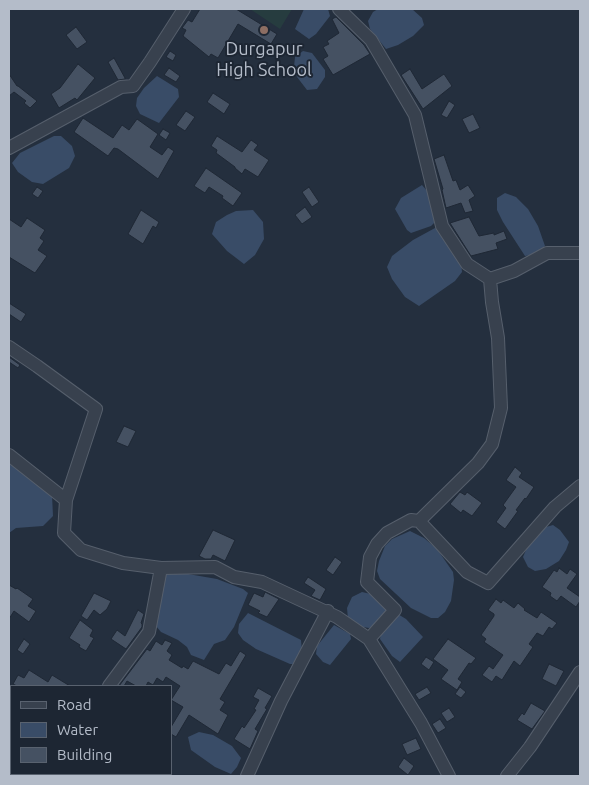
<!DOCTYPE html>
<html>
<head>
<meta charset="utf-8">
<style>
  body { margin:0 }
  #map { position:relative; width:589px; height:785px; overflow:hidden; background:#242f3e; font-family:Ubuntu,sans-serif }
  canvas { display:block }
  .frame { position:absolute; inset:0; border:10px solid #b4bcc9; pointer-events:none }
  .legend { position:absolute; left:10px; top:685px; width:162px; height:90px; box-sizing:border-box; background:#1d2633; border:1px solid #59626f; margin:0; padding:6px 9px; list-style:none; font-size:15px; color:#b4bcc9 }
  .legend li { display:flex; align-items:center; gap:10px; height:25px }
  .legend b { width:25px; border:1px solid #59626f }
</style>
</head>
<body>
<div id="map">
<canvas width="589" height="785"></canvas>
<div class="frame"></div>
<ul class="legend">
<li><b style="height:6px;background:#38414e"></b>Road</li>
<li><b style="height:14px;background:#394c67"></b>Water</li>
<li><b style="height:14px;background:#455162"></b>Building</li>
</ul>
</div>
<script>
const c = document.querySelector('canvas').getContext('2d');
c.lineJoin = 'round';
function fill(path, color) {
  c.fillStyle = color;
  c.fill(path, 'evenodd');
}
function toPath(rows) {
  const path = new Path2D();
  for (const r of rows) {
    path.moveTo(r[0], r[1]);
    for (let i = 2; i < r.length; i += 2) path.lineTo(r[i], r[i + 1]);
  }
  return path;
}
function trace(path, color, width, dash) {
  c.strokeStyle = color;
  c.lineWidth = width;
  c.lineCap = dash ? 'butt' : 'round';
  c.setLineDash(dash || []);
  c.stroke(path);
}
function write(font, color, halo, rows, align = 'center') {
  c.font = font + ' Ubuntu,sans-serif';
  c.lineWidth = 4;
  c.setLineDash([]);
  c.textBaseline = 'middle';
  c.strokeStyle = halo;
  c.fillStyle = color;
  for (const [text, x, y, turn = 0] of rows) {
    c.save();
    c.translate(x, y);
    c.rotate((+turn || 0) * Math.PI / 180);
    c.textAlign = isNaN(turn) ? turn : align;
    if (halo) c.strokeText(text, 0, 0);
    c.fillText(text, 0, 0);
    c.restore();
  }
}
fill(toPath([
  [250,9,292,9,280,29]
]), '#263c3f');
fill(toPath([
  [304,9,328,9,330,16,316,34,309,39,295,29],
  [378,9,412,9,422,18,424,25,413,36,398,45,386,49,370,29,368,21,373,12],
  [303,51,312,53,325,70,325,77,317,89,307,90,297,77,294,67,295,57],
  [157,76,178,89,179,97,159,123,140,114,136,106,137,98,144,88],
  [54,136,61,136,72,146,75,156,69,168,43,184,32,182,18,172,12,163,20,153],
  [422,185,428,192,436,221,431,226,411,233,407,230,395,209,401,198],
  [505,193,516,197,528,209,538,226,545,246,537,254,525,256,503,222,497,210,497,198],
  [253,210,263,222,264,239,255,255,244,264,227,251,212,234,216,222,227,215,236,211],
  [435,228,441,232,461,262,462,272,455,281,419,306,405,297,392,279,387,267,392,256,413,240],
  [9,462,52,495,53,516,43,526,16,528,9,533],
  [553,525,560,530,569,542,566,550,559,561,546,569,535,571,528,567,523,557,532,536,546,527],
  [410,531,424,538,437,549,453,572,454,580,451,601,445,612,438,618,431,618,411,608,380,579,377,571,379,561,385,546,392,539],
  [165,572,188,574,217,579,243,589,248,593,234,627,225,640,214,644,204,660,191,655,187,647,178,640,161,632,156,626,157,614],
  [362,592,371,594,388,609,376,626,369,628,357,626,348,619,347,608,352,597],
  [248,613,301,640,302,651,296,664,290,664,256,649,243,640,238,633,239,624],
  [396,613,406,619,423,637,400,662,392,656,380,639,381,633],
  [334,625,350,634,351,639,330,665,323,662,316,654,317,646],
  [199,732,213,735,232,746,241,758,237,767,231,774,215,767,191,750,188,737]
]), '#394c67');
const building = toPath([
  [200,9,236,9,277,34,271,44,238,24,218,58,211,54,209,57,183,36,186,30,182,28,188,20,192,22,200,9],
  [336,17,364,45,370,54,333,75,323,59,328,56,323,47,329,44,327,41,339,33,332,19,336,17],
  [76,27,87,42,77,49,66,35,76,27],
  [170,51,176,55,173,61,166,57,170,51],
  [114,58,125,78,125,79,118,80,108,62,114,58],
  [78,64,95,78,77,100,75,98,59,108,51,94,60,88,78,64],
  [169,68,180,76,176,82,164,75,169,68],
  [410,69,422,89,444,74,452,86,423,109,401,75,410,69],
  [9,74,17,86,18,86,37,101,30,108,24,103,26,101,14,92,9,96,9,74],
  [213,93,230,104,224,114,207,102,213,93],
  [449,101,455,105,447,118,441,115,449,101],
  [186,111,195,117,185,131,176,125,186,111],
  [473,114,480,128,469,133,462,119,473,114],
  [83,118,113,138,122,125,129,130,137,119,158,134,150,147,162,155,168,147,174,151,158,179,118,149,114,148,108,156,74,132,83,118],
  [163,129,170,133,166,140,159,135,163,129],
  [217,136,242,152,251,140,258,145,254,150,269,160,258,177,245,169,242,174,235,168,235,167,216,153,217,150,211,146,217,136],
  [444,155,453,181,456,180,460,190,468,185,475,196,469,200,473,211,465,213,461,203,446,208,442,190,443,189,434,159,444,155],
  [206,168,242,193,233,206,222,198,223,196,209,187,205,193,194,186,206,168],
  [37,187,43,191,38,198,32,194,37,187],
  [309,187,319,202,312,207,302,192,309,187],
  [305,207,312,217,302,224,295,215,305,207],
  [141,210,159,222,156,228,153,226,143,244,128,234,141,210],
  [469,217,479,236,494,233,494,235,504,231,507,239,496,243,498,249,471,256,450,223,469,217],
  [27,218,45,230,40,238,44,241,38,250,47,256,35,273,9,257,9,219,21,227,27,218],
  [9,303,26,314,21,322,9,314,9,303],
  [9,357,20,365,18,368,9,362,9,357],
  [124,426,136,431,128,447,116,442,124,426],
  [515,467,522,473,519,477,534,487,526,499,525,498,516,510,518,511,505,529,496,522,506,508,503,505,516,487,506,480,515,467],
  [460,492,465,495,467,492,482,503,472,516,463,510,461,513,450,504,460,492],
  [213,530,235,540,225,561,213,555,211,559,205,559,199,556,213,530],
  [335,557,342,562,333,575,326,570,335,557],
  [559,568,567,574,570,569,577,574,567,588,580,597,580,601,576,607,561,596,557,601,550,596,551,593,542,587,554,570,557,572,559,568],
  [308,577,326,589,320,600,311,596,315,590,304,583,308,577],
  [9,585,16,589,17,588,33,599,28,606,36,611,29,622,14,611,9,619,9,585],
  [265,592,279,599,267,617,258,613,260,611,248,605,254,593,263,597,265,592],
  [94,593,111,601,107,609,100,615,94,610,87,620,81,616,94,593],
  [496,599,501,603,503,600,514,608,518,603,525,609,524,610,537,618,541,612,557,623,552,629,549,627,543,636,537,633,529,644,533,647,520,666,514,661,502,680,496,676,492,682,482,675,489,666,493,669,503,655,484,642,486,639,481,635,494,616,494,614,488,610,496,599],
  [138,610,144,614,141,623,142,624,142,627,126,649,111,639,117,630,125,636,138,610],
  [80,620,93,630,90,636,94,638,86,651,79,647,80,645,69,638,80,620],
  [24,639,30,644,23,654,17,650,24,639],
  [448,639,476,658,471,664,469,663,458,679,462,682,457,690,441,679,448,670,433,659,448,639],
  [165,640,172,643,167,651,172,655,169,660,182,668,183,666,188,669,193,661,219,674,226,663,231,666,240,651,246,655,220,699,225,702,220,710,228,715,218,734,189,715,176,737,171,734,171,727,183,707,171,700,180,686,166,677,163,682,157,678,153,685,148,682,146,686,136,686,127,681,124,686,119,686,147,649,150,651,156,641,162,645,165,640],
  [426,657,434,662,429,670,421,664,426,657],
  [549,664,564,671,556,686,542,679,549,664],
  [29,670,48,682,52,675,70,686,17,686,13,684,18,675,24,678,29,670],
  [427,687,431,693,419,700,415,694,427,687],
  [460,687,466,692,461,698,455,694,460,687],
  [258,688,272,696,265,708,267,709,255,729,258,731,250,749,234,739,242,726,244,728,256,710,254,709,259,700,253,697,258,688],
  [531,703,545,711,532,729,517,720,522,713,524,715,531,703],
  [449,708,455,717,447,722,441,713,449,708],
  [440,719,446,728,438,733,432,724,440,719],
  [416,738,421,749,407,755,402,744,416,738],
  [404,758,414,766,408,775,398,767,404,758]
]);
fill(building, '#455162');
trace(building, '#1f2835', 1);
const minor = toPath([
  [339,9,371,40,415,115,442,226,467,264,490,279,514,271,547,253,580,253],
  [9,148,121,87,133,86,150,62,184,9],
  [9,347,37,366,96,409,66,500,64,533,81,550,123,563,161,568,215,567,234,577,262,582,337,617,369,639,421,723,449,776],
  [9,455,66,500],
  [419,521,478,463,492,444,501,408,498,338,492,302,490,279],
  [369,639,395,610,367,582,370,557,377,544,387,533,411,520,419,521,467,572,488,583,555,507,580,486],
  [109,686,149,632,161,568],
  [9,708,11,709],
  [247,776,281,701,328,611],
  [507,776,530,747,580,672]
]);
trace(minor, '#565f6c', 14);
trace(minor, '#38414e', 12);
for (const [x, y, r, color] of [
  [264,30,5,"#8d6e63"]
]) {
  const dot = new Path2D();
  dot.arc(x, y, r, 0, 2 * Math.PI);
  c.fillStyle = color;
  c.fill(dot);
  trace(dot, '#1d2633', 2);
}
write('18px', '#b4bcc9', '#1d2633', [
  ["Durgapur",264,49],
  ["High School",264,70]
]);
</script>
</body>
</html>
